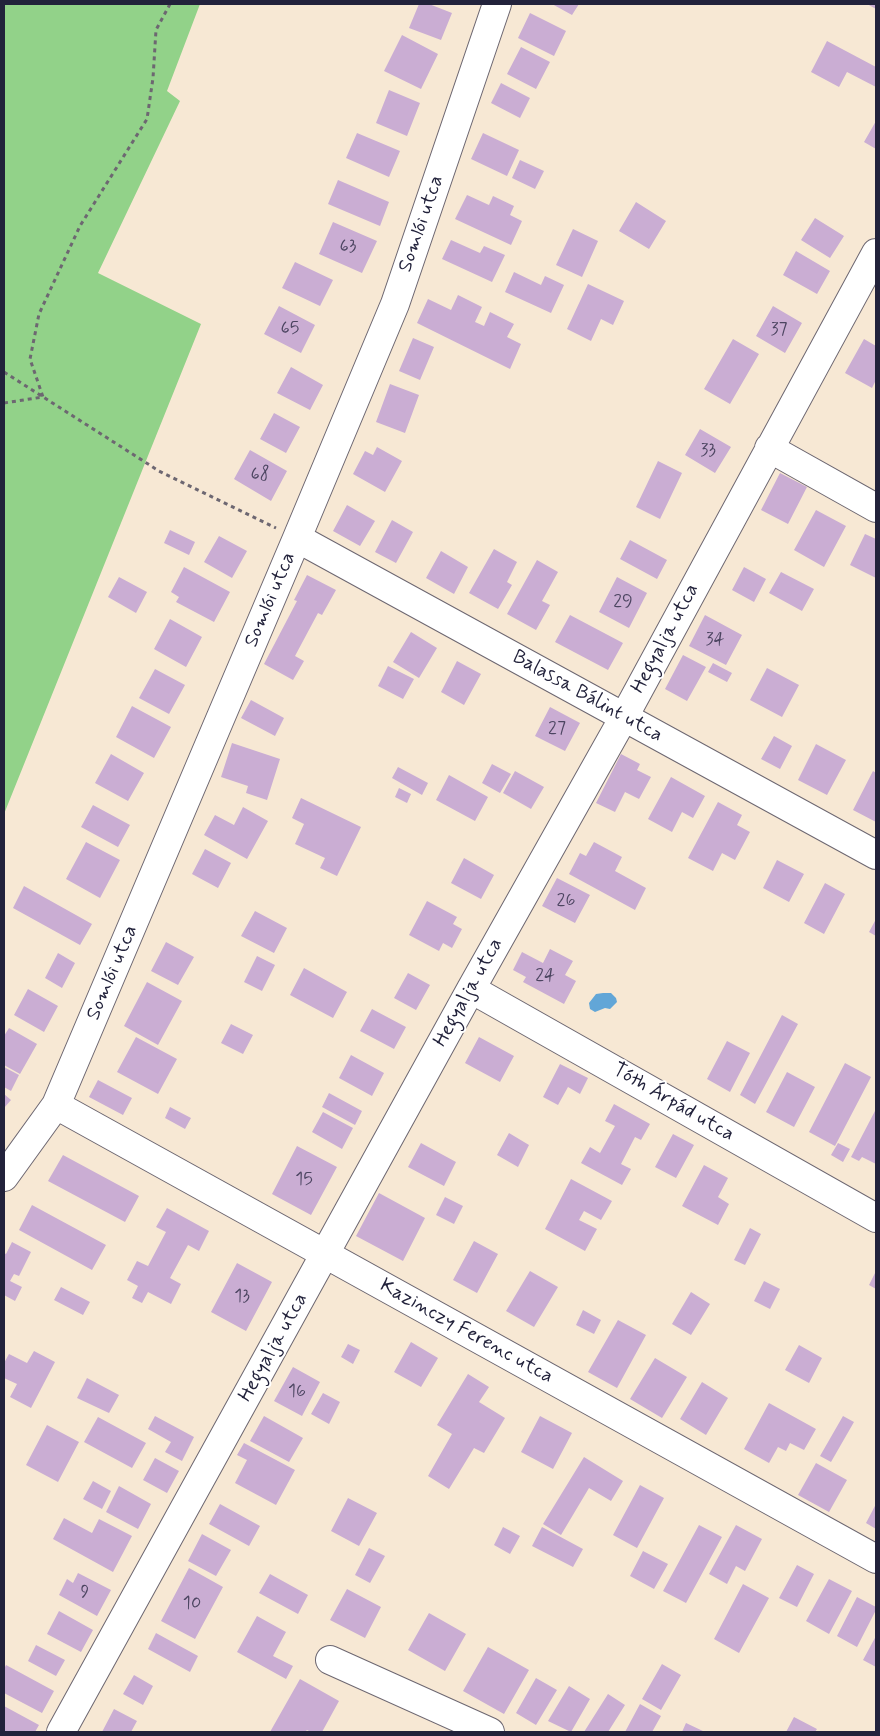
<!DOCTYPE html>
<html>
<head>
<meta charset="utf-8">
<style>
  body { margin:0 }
  #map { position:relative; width:880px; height:1736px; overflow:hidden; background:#f7e8d4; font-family:Mynerve,sans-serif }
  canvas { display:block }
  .frame { position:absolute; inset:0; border:5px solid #22223b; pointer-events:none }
</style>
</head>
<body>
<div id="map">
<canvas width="880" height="1736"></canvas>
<div class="frame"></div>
</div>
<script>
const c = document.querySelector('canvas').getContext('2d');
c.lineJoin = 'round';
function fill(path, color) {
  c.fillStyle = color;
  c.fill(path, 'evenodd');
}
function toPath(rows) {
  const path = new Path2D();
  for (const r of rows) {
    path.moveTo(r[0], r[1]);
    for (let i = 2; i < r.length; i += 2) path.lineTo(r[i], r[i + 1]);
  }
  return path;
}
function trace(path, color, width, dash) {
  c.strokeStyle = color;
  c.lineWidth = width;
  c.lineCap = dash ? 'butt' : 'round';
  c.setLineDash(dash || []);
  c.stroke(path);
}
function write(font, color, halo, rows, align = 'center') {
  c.font = font + ' Mynerve,sans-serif';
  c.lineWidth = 4;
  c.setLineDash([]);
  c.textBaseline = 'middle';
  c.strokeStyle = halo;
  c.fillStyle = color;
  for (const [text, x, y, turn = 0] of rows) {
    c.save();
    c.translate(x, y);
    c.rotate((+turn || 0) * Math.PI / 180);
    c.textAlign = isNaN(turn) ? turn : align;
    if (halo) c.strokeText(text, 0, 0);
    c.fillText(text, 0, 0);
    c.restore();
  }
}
fill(toPath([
  [4,4,200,4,167,91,180,101,98,273,201,324,4,814]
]), '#92d289');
fill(toPath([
  [603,993,611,993,616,998,617,1002,610,1009,605,1008,595,1012,590,1009,589,1003,596,994]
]), '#62a6d7');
fill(toPath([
  [419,4,429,4,452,13,441,40,409,28],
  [552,4,579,4,572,15],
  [867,4,876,4,876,9],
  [530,13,566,31,554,56,518,38],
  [402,35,438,54,421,89,384,71],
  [827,41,876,67,876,87,847,72,839,87,811,72],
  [521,47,550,62,536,89,507,74],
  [501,83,530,98,520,118,491,103],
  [389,90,420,103,407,136,376,123],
  [876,121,876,149,864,142],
  [357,133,400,151,389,177,346,158],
  [483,133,519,150,507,176,471,159],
  [520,160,544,171,535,189,512,178],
  [338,180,389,202,380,226,328,204],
  [467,195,489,205,493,196,514,206,510,215,522,221,511,245,455,219],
  [636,202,666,221,649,249,619,231],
  [815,218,844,236,830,258,801,240],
  [333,222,377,241,362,273,319,254],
  [573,229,598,241,582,277,556,265],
  [451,240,480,253,484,246,505,255,492,282,442,259],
  [796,251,830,271,817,294,783,275],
  [295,262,333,280,320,306,282,288],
  [514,272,541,285,545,276,564,285,551,313,505,292],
  [588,284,624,301,613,325,601,319,591,341,567,329],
  [458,295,482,307,475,322,484,326,490,312,514,324,507,337,521,344,510,369,417,323,428,299,451,310],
  [279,306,315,325,301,353,264,334],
  [773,306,802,323,785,353,756,336],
  [413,338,434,347,420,380,399,371],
  [733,339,759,354,730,404,704,389],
  [864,339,876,346,876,380,872,388,845,373],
  [291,367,323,385,310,410,277,393],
  [390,384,419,395,405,433,376,422],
  [274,413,300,427,286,453,260,439],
  [700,429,731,447,715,473,685,455],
  [377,447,402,461,385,492,353,474,365,451,373,455],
  [250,450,287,471,271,501,234,479],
  [658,461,682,473,660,519,636,507],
  [780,473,807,487,788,524,761,510],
  [347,505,375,521,360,546,333,531],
  [816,510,846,526,824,567,794,550],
  [392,520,413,532,396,563,375,552],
  [170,530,195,542,189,555,164,543],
  [865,534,876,539,876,578,850,565],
  [219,536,247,551,232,578,204,562],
  [630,540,667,560,657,579,620,559],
  [494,549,517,562,507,582,512,585,498,609,469,593],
  [441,551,468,567,454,594,426,578],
  [537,560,558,572,542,601,550,605,536,630,507,614],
  [184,567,230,592,214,622,176,602,179,597,171,592],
  [744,567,766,579,754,602,732,590],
  [781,572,814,589,802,611,769,593],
  [307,575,336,590,322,615,318,613,295,656,304,661,293,680,264,664,297,601,294,600],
  [119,577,147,592,136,613,108,597],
  [617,577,647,593,629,628,599,612],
  [570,615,623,643,608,670,555,642],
  [705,615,742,635,726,665,689,646],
  [170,619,202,637,186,667,154,649],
  [411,632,437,648,419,678,393,662],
  [683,655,706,667,687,701,665,689],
  [457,661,481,674,464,705,441,692],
  [713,663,732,673,727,682,708,672],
  [388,666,414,679,403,699,378,686],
  [767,668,799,685,782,717,750,700],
  [155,669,185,685,169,714,139,698],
  [251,700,284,718,275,736,241,718],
  [132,706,171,727,154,758,116,737],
  [550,707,580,723,565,751,535,736],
  [774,736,792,746,780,769,761,759],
  [232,743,280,759,267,800,246,793,248,786,221,777],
  [816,744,846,760,827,795,798,780],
  [111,754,144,773,128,801,95,783],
  [621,754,640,764,637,770,651,777,639,799,625,792,615,812,596,803],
  [492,764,511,774,500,793,482,783],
  [398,767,428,783,422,795,392,778],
  [515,771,544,787,531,809,503,793],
  [873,771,876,773,876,822,853,810],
  [449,775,488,797,475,821,436,800],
  [671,777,705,796,693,818,682,812,672,832,648,819],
  [399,788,411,794,407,803,395,797],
  [301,798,361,827,337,876,320,868,325,858,295,844,304,824,292,818],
  [718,802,742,815,737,825,750,832,735,860,722,853,713,871,688,858],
  [93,805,130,825,118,847,81,827],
  [243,807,268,821,247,859,204,835,215,815,234,825],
  [86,842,120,860,100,898,66,879],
  [594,842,622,857,615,871,646,888,635,910,569,874,580,853,586,856],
  [205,849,231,863,218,888,192,874],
  [464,858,494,875,481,899,451,883],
  [777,860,804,874,789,902,763,888],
  [557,878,590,895,575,923,542,906],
  [825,883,845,894,824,934,804,923],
  [24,886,92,924,80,945,13,908],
  [427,901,457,917,453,924,462,929,452,948,443,943,439,951,409,935],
  [255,911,287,928,274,953,241,936],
  [876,919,876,936,869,932],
  [166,942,194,957,178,985,151,971],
  [550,949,573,961,565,975,576,981,564,1004,523,982,526,977,513,970,522,952,543,963],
  [58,953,75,963,62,988,45,978],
  [257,956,275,965,262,991,244,982],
  [304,968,347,992,333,1018,290,995],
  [408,973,430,985,416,1010,394,998],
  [147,982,182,1001,158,1045,124,1026],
  [28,989,58,1006,44,1032,14,1015],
  [372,1009,406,1027,394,1049,360,1031],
  [782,1015,798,1024,755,1104,740,1095],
  [231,1024,253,1035,243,1054,221,1043],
  [9,1028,37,1044,20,1074,4,1065,4,1036],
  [136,1037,177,1059,158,1094,117,1072],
  [479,1037,514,1056,500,1082,465,1063],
  [727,1041,750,1053,730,1092,707,1079],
  [351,1055,384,1073,372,1096,339,1078],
  [845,1063,871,1077,835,1146,809,1132],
  [560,1064,588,1078,580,1094,568,1087,558,1105,543,1097],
  [4,1067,19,1075,11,1091,4,1087],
  [787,1072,815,1087,794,1127,766,1112],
  [98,1080,132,1098,123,1115,89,1097],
  [329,1093,362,1111,355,1125,322,1107],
  [4,1094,11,1100,4,1108],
  [614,1104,650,1124,641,1140,635,1137,621,1164,631,1169,622,1185,581,1163,590,1147,600,1153,615,1126,605,1121],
  [170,1107,191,1118,185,1129,165,1118],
  [876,1109,876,1164,862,1157,859,1161,851,1157],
  [323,1112,353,1128,342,1149,312,1132],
  [509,1133,529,1145,518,1167,497,1155],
  [673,1134,694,1145,676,1178,655,1167],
  [421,1143,456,1162,444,1186,408,1167],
  [838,1143,850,1149,843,1162,831,1155],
  [297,1146,337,1167,311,1215,272,1194],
  [63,1155,139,1196,125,1222,48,1181],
  [704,1165,728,1178,718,1197,729,1204,718,1225,682,1206],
  [571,1179,612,1201,601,1220,584,1211,579,1220,597,1229,585,1251,545,1229],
  [379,1193,425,1218,403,1261,356,1236],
  [445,1197,463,1206,454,1224,436,1215],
  [32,1205,106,1245,92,1270,19,1230],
  [167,1208,209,1231,199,1251,188,1245,170,1278,181,1284,171,1304,148,1292,142,1303,132,1298,138,1286,127,1280,137,1261,148,1266,166,1232,156,1227],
  [750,1228,761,1234,745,1265,734,1260],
  [474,1241,498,1254,477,1293,453,1280],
  [12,1242,31,1252,19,1276,14,1274,10,1281,22,1287,15,1301,4,1295,4,1253,6,1254],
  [237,1263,272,1282,246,1331,211,1312],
  [530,1271,558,1287,534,1327,506,1311],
  [876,1271,876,1289,869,1285],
  [764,1281,780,1289,770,1309,754,1301],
  [61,1287,90,1302,83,1315,54,1300],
  [691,1292,710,1304,691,1335,672,1324],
  [583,1310,601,1320,594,1334,576,1325],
  [618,1320,646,1335,617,1388,588,1372],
  [411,1342,438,1358,421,1387,394,1372],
  [348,1344,360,1350,353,1364,341,1357],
  [799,1345,822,1358,809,1383,785,1370],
  [34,1351,55,1362,31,1408,10,1397,17,1384,4,1378,4,1363,9,1354,27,1363],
  [655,1358,687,1377,662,1418,630,1399],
  [293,1367,320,1382,302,1416,274,1401],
  [468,1374,489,1387,479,1402,505,1418,484,1453,474,1448,449,1489,428,1476,452,1434,437,1425],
  [87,1378,119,1395,109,1413,77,1398],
  [702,1382,728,1398,706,1435,680,1419],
  [323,1393,340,1402,329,1424,311,1414],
  [769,1403,816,1429,804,1450,790,1443,786,1451,778,1447,769,1463,744,1449],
  [155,1416,194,1437,182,1461,165,1452,171,1442,148,1429],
  [264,1416,303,1438,289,1462,250,1441],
  [540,1416,572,1433,553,1469,521,1452],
  [843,1416,854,1422,831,1462,820,1456],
  [98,1417,146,1443,132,1468,84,1442],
  [47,1425,79,1442,58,1482,26,1465],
  [244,1443,295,1470,276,1505,235,1483,247,1460,237,1455],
  [584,1457,623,1481,611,1501,589,1488,561,1535,543,1524],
  [155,1458,179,1471,167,1493,143,1480],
  [816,1463,847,1480,829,1512,798,1495],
  [93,1481,111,1491,102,1509,83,1499],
  [640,1485,664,1498,637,1548,613,1535],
  [119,1486,151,1504,138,1529,106,1512],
  [348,1498,377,1513,359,1546,331,1531],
  [220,1504,260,1526,249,1546,209,1524],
  [876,1504,876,1529,866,1523],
  [64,1518,92,1533,99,1519,132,1536,113,1572,53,1539],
  [699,1525,722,1537,686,1603,663,1591],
  [736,1525,762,1539,745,1571,736,1566,727,1584,709,1574],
  [503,1527,520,1536,510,1554,494,1545],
  [542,1527,583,1549,573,1567,532,1546],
  [202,1534,231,1550,216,1576,188,1561],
  [369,1548,385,1556,370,1583,355,1575],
  [643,1551,668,1564,654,1589,630,1576],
  [797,1565,814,1574,797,1607,779,1598],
  [189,1568,223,1587,195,1639,161,1621],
  [78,1573,111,1590,97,1616,59,1595,67,1579,73,1583],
  [270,1574,308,1595,298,1614,259,1593],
  [829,1579,852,1591,829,1634,806,1621],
  [743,1584,769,1598,739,1653,714,1639],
  [347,1589,381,1607,365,1638,330,1620],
  [857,1597,876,1607,876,1610,857,1647,837,1636],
  [59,1611,93,1630,81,1652,47,1634],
  [429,1613,466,1634,445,1671,408,1650],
  [257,1616,286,1632,273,1656,293,1666,286,1679,237,1652],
  [156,1633,198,1656,190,1672,148,1649],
  [876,1636,876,1667,863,1660],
  [36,1645,65,1660,56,1676,28,1661],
  [488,1647,529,1670,504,1714,463,1691],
  [662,1664,681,1675,661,1710,642,1699],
  [6,1665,54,1691,42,1713,4,1693,4,1669],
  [134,1675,153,1686,143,1705,123,1694],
  [536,1678,557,1690,536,1725,516,1713],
  [300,1679,339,1701,322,1732,311,1732,307,1730,305,1732,270,1732],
  [569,1686,590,1699,571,1732,548,1721],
  [608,1694,625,1705,608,1732,584,1732],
  [640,1704,661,1716,652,1732,625,1732],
  [4,1706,39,1725,35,1732,4,1732],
  [114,1709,137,1721,131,1732,102,1732],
  [794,1717,817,1729,815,1732,786,1732],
  [686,1723,705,1732,682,1732]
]), '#caadd3');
const minor = toPath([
  [769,448,876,508],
  [297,538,876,855],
  [471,989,876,1218],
  [56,1105,876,1559],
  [4,1177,56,1105,297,538,395,304,497,4],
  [330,1660,490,1732],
  [61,1732,471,989,624,717,876,253]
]);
trace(minor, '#6d6771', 30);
trace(toPath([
  [4,372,159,471,276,528],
  [4,403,43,397,30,359,39,314,80,226,147,119,153,78,156,30,170,4]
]), '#6d6771', 3, [4, 4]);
trace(minor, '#fff', 28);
write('18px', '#4c4561', null, [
  ["63",348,247],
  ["65",290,329],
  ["37",779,330],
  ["33",708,451],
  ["68",260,475],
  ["29",623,602],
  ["34",715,640],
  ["27",557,729],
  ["26",566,901],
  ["24",545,976],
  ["15",304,1180],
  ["13",242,1297],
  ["16",297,1392],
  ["9",85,1593],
  ["10",192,1604]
]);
write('20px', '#22223b', '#fff', [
  ["Somlói utca",422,224,-71],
  ["Somlói utca",271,600,-67],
  ["Hegyalja utca",666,639,-62],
  ["Balassa Bálint utca",587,697,29],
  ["Somlói utca",113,973,-67],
  ["Hegyalja utca",469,993,-61],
  ["Tóth Árpád utca",673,1103,30],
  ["Kazinczy Ferenc utca",466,1332,29],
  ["Hegyalja utca",274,1348,-61]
]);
</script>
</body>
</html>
